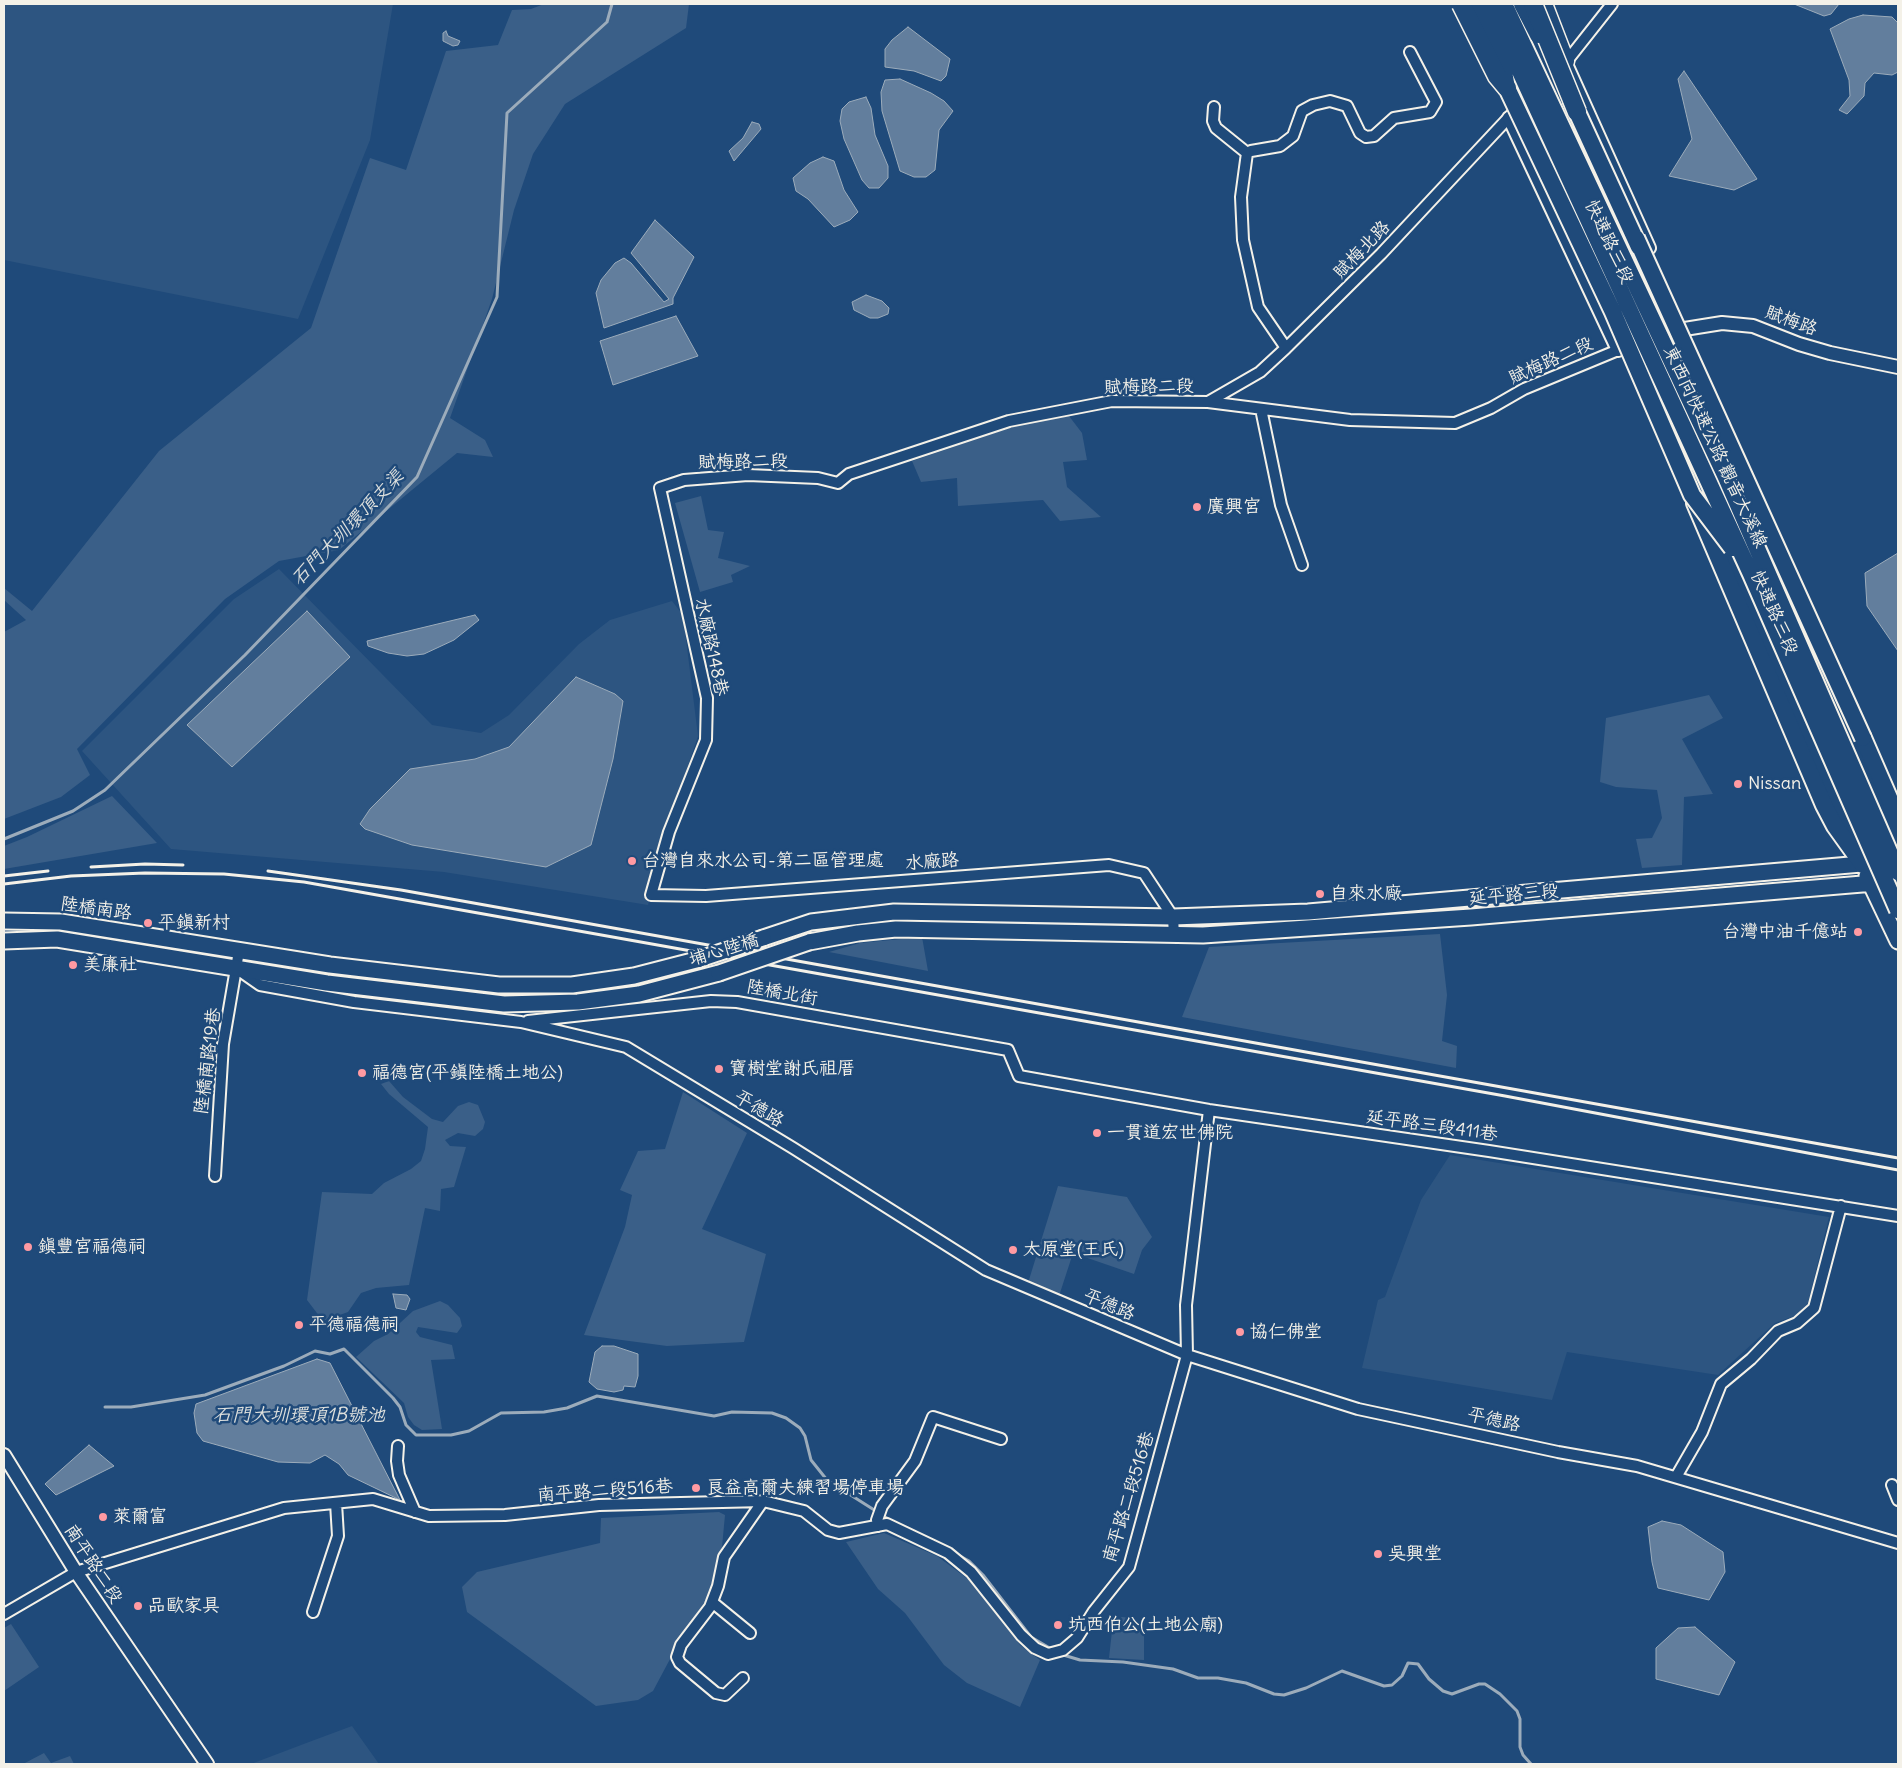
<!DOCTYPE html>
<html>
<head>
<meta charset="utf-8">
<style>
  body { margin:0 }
  #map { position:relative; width:1902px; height:1768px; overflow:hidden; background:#1f4a7a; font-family:Delius,sans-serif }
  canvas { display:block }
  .frame { position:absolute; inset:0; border:5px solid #f4f1e8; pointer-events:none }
</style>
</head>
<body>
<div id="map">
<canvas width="1902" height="1768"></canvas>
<div class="frame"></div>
</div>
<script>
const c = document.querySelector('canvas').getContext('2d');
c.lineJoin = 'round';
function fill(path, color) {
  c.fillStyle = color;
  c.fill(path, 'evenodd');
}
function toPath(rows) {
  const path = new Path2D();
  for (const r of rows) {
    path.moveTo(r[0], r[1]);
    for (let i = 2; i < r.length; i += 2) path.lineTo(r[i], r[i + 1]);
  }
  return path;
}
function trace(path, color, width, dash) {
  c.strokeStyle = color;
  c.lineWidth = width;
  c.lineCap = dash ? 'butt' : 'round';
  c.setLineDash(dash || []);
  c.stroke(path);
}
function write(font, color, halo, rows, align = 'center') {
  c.font = font + ' Delius,"LXGW WenKai TC",sans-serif';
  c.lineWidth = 5;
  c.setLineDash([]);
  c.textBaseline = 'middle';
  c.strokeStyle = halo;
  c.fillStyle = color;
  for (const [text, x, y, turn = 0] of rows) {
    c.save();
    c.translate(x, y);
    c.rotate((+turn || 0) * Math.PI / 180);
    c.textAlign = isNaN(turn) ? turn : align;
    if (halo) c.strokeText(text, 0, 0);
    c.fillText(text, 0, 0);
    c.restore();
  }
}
fill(toPath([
  [4,4,393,4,370,140,298,319,4,260],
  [279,569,432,725,481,733,509,715,579,644,610,620,672,601,683,615,698,736,667,828,648,905,444,872,171,849,82,751,234,599],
  [1450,1155,1829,1217,1808,1303,1797,1315,1775,1323,1718,1375,1567,1352,1552,1400,1362,1368,1378,1300,1385,1297,1421,1200],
  [352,1726,379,1764,251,1764,309,1742]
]), '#2d5581');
fill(toPath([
  [544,4,689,4,686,28,565,104,533,154,514,210,492,299,450,418,485,440,493,457,457,453,339,550,279,561,225,599,77,749,90,775,61,797,4,819,4,632,26,620,4,600,4,588,32,611,159,451,311,328,370,158,406,170,446,51,498,45,512,10,531,9],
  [1069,416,1082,433,1087,460,1063,462,1067,487,1101,517,1060,521,1043,500,958,506,957,478,921,482,912,461,1019,425],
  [701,496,708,530,724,532,718,558,750,566,731,575,733,582,700,592,675,503],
  [1709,695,1723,718,1682,739,1713,794,1684,797,1682,865,1642,868,1636,839,1652,838,1662,818,1657,790,1616,787,1600,782,1606,718],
  [112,796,157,843,4,869,4,846,27,837],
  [1440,934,1447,995,1442,1041,1457,1046,1456,1068,1182,1017,1209,947],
  [922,937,928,971,829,952,860,943],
  [389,1081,403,1097,432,1119,443,1122,458,1106,469,1102,478,1105,485,1122,483,1129,475,1136,458,1133,445,1140,450,1146,466,1147,454,1187,441,1189,440,1211,425,1208,409,1285,376,1288,361,1293,348,1312,323,1321,307,1300,322,1192,372,1194,384,1183,411,1169,421,1161,425,1149,428,1127,389,1094,381,1084],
  [683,1092,747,1133,702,1229,766,1254,744,1342,667,1346,584,1335,625,1227,632,1195,620,1190,638,1151,665,1149],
  [1058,1186,1127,1197,1152,1237,1142,1250,1134,1274,1073,1253,1059,1296,1028,1283],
  [440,1301,448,1305,460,1318,462,1326,457,1333,418,1327,416,1332,420,1337,452,1345,455,1359,431,1360,442,1429,422,1430,414,1425,408,1417,404,1403,356,1357,374,1341,388,1334,413,1311],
  [719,1512,725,1515,722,1547,712,1591,685,1631,653,1691,638,1700,596,1706,467,1612,462,1587,477,1572,600,1543,601,1518],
  [884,1533,937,1556,968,1579,1020,1645,1040,1660,1020,1707,967,1683,944,1665,905,1613,878,1589,846,1542],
  [1122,1617,1132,1618,1139,1623,1144,1633,1144,1660,1109,1658,1113,1622],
  [11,1624,39,1667,4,1691,4,1628],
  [44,1753,51,1763,70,1756,74,1764,23,1764]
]), '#3a5f88');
const water = toPath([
  [1794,4,1839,4,1831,14,1824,16,1794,4],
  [1863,15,1892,17,1898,23,1898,72,1892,75,1874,73,1865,83,1864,96,1847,114,1839,110,1850,96,1849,80,1830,29,1849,19,1863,15],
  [908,27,950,59,946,76,941,81,914,71,885,67,885,49,892,40,908,27],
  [446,31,448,36,460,41,458,45,453,46,443,41,443,33,446,31],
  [1684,71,1757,179,1734,190,1669,176,1692,139,1678,79,1684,71],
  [900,79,931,93,944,101,953,111,939,130,935,170,926,177,914,177,900,171,882,111,881,92,885,80,900,79],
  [866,97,871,108,875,135,888,166,888,178,879,188,869,188,862,180,844,139,840,121,842,109,849,102,866,97],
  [752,122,759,124,761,129,734,161,729,151,743,138,752,122],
  [823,157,834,161,844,190,858,212,850,220,834,227,808,199,796,191,793,178,810,163,823,157],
  [655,220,694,257,673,298,673,304,604,328,596,293,601,280,615,263,624,258,631,263,664,302,669,299,631,253,655,220],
  [866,295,882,301,889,308,888,314,878,318,870,318,854,310,852,302,866,295],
  [676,316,698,356,613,385,600,341,676,316],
  [1898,553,1898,651,1867,606,1865,573,1898,553],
  [307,611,350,657,232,767,187,725,307,611],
  [475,615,479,620,454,640,424,654,407,656,388,653,368,646,367,641,475,615],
  [576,677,615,694,623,701,613,759,591,845,546,867,412,845,365,829,360,824,370,809,410,769,475,759,509,747,576,677],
  [393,1294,407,1295,410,1299,406,1310,396,1308,393,1294],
  [602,1346,614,1346,638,1354,638,1376,635,1387,624,1386,623,1390,614,1392,597,1389,589,1382,595,1352,602,1346],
  [317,1359,330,1363,400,1500,348,1475,339,1464,325,1455,310,1463,278,1462,203,1441,197,1433,194,1413,196,1404,317,1359],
  [89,1445,114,1466,56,1495,45,1484,89,1445],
  [1662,1521,1681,1525,1723,1552,1725,1572,1709,1600,1658,1588,1652,1562,1648,1527,1662,1521],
  [1695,1627,1735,1662,1719,1695,1656,1679,1656,1648,1678,1628,1695,1627]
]);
fill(water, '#627e9d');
trace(water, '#9cacbb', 1);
trace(toPath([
  [4,839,73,811,105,790,245,655,417,477,497,297,507,113,607,22,612,4],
  [105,1407,131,1407,205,1395,284,1366,315,1351,330,1354,344,1349,393,1398,400,1407,406,1425,416,1435,451,1435,469,1431,501,1413,544,1412,567,1408,597,1396,714,1416,732,1412,772,1413,786,1418,800,1428,805,1436,811,1460,827,1480,890,1520],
  [951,1551,969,1561,983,1575,1031,1637,1053,1650],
  [1060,1654,1080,1660,1123,1662,1173,1669,1198,1678,1218,1678,1246,1683,1274,1694,1284,1695,1306,1688,1342,1671,1384,1686,1392,1685,1402,1676,1408,1663,1418,1664,1429,1679,1443,1691,1452,1694,1479,1684,1485,1684,1500,1694,1517,1711,1520,1719,1520,1747,1523,1755,1531,1764]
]), '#9cacbb', 3);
const minor = toPath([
  [1563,66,1612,4],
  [1214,107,1213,121,1216,128,1247,153,1241,197,1243,240,1258,307,1286,348],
  [1247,153,1251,151,1280,146,1293,136,1302,111,1313,105,1330,101,1347,106,1360,133,1366,137,1374,136,1394,118,1430,112,1436,102,1410,52],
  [1208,402,1260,372,1286,348,1381,254,1513,113],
  [1261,409,1281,505,1302,565],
  [1174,936,1173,917,1144,873,1109,865,706,896,651,895,669,832,706,740,707,698,660,488,684,480,748,475,818,478,838,483,849,474,1009,421,1112,401,1208,402,1350,420,1455,423,1491,408,1524,389,1623,348],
  [240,971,260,985,354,1002,521,1022,626,1047,793,1148,986,1270,1187,1355,1358,1409,1558,1452,1637,1466,1898,1543],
  [528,1021,711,1001,737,1002,1008,1050,1019,1076,1209,1110,1489,1151,1898,1216],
  [215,1176,223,1044,239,951],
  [398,1446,397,1461,399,1475,415,1512],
  [1676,1477,1702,1432,1721,1384,1751,1359,1778,1331,1797,1323,1814,1308,1841,1206],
  [1892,1485,1898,1500],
  [878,1526,877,1520,882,1506,915,1461,933,1417,1001,1439],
  [712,1602,750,1633],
  [313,1612,338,1536,336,1503],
  [4,1614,76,1572,284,1508,373,1499,429,1516,505,1515,599,1505,763,1501,804,1511,828,1530,839,1533,887,1524,948,1553,971,1572,1021,1635,1035,1648,1048,1654,1063,1650,1077,1638,1094,1611,1129,1567,1187,1355,1186,1305,1209,1110],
  [743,1678,725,1695,716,1693,680,1663,677,1657,681,1645,710,1607,718,1586,724,1557,763,1501]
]);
const tertiary = toPath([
  [1532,27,1550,73],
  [1566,64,1649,248],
  [1509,118,1618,350],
  [1672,331,1722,323,1753,326,1799,344,1830,353,1898,367],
  [4,1455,76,1572,207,1764]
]);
const primary = toPath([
  [1550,73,1572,119],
  [1524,102,1580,224],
  [1626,324,1709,511],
  [1736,478,1898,845],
  [1720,537,1856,848],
  [1867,876,1898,941],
  [4,921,61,922,330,965,499,985,572,985,634,976,700,959],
  [763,938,811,922,894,912,1173,917,1308,912,1873,863],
  [4,941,57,939,327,983,504,1004,578,1002,639,994,719,973],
  [809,942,858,933,896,929,1203,935,1471,917,1898,881]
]);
const trunk = toPath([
  [1695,503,1824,805,1835,826,1863,865],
  [1863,738,1890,800,1898,828]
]);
const motorway = toPath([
  [1543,4,1565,61]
]);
trace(minor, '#f4f1e8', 14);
trace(tertiary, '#f4f1e8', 16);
trace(primary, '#f4f1e8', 19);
trace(trunk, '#f4f1e8', 20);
trace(motorway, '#f4f1e8', 21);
trace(minor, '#1f4a7a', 10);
trace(tertiary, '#1f4a7a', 12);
trace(primary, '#1f4a7a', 15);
trace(trunk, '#1f4a7a', 16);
trace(motorway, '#1f4a7a', 18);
trace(toPath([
  [91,867,145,864,183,865],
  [268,871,401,890,1898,1158],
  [4,876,48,871],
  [4,884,71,876,145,873,224,874,304,882,1505,1096,1898,1170]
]), '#f4f1e8', 3);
const primaryBridge = toPath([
  [700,959,763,938],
  [719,973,809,942]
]);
const trunkBridge = toPath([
  [1473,4,1504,72,1507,88,1613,312,1692,495,1732,548],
  [1489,4,1751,574,1898,910],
  [1504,4,1725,475,1898,872],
  [1522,4,1538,35],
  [1571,99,1639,247],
  [1636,238,1863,738]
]);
const motorwayBridge = toPath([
  [1461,4,1497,76,1507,88],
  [1533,4,1577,112]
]);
trace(primaryBridge, '#f4f1e8', 19, []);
trace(trunkBridge, '#f4f1e8', 20, []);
trace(motorwayBridge, '#f4f1e8', 21, []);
trace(primaryBridge, '#1f4a7a', 15);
trace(trunkBridge, '#1f4a7a', 16);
trace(motorwayBridge, '#1f4a7a', 18);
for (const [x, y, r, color] of [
  [1197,507,5,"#ff9aa2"],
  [1738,784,5,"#ff9aa2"],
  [632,861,5,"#ff9aa2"],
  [1320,894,5,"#ff9aa2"],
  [148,923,5,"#ff9aa2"],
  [1858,932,5,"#ff9aa2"],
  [73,965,5,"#ff9aa2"],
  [719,1069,5,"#ff9aa2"],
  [362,1073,5,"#ff9aa2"],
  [1097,1133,5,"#ff9aa2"],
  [28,1247,5,"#ff9aa2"],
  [1013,1250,5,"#ff9aa2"],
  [299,1325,5,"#ff9aa2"],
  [1240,1332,5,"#ff9aa2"],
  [696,1488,5,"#ff9aa2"],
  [103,1517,5,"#ff9aa2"],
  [1378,1554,5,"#ff9aa2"],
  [138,1606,5,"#ff9aa2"],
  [1058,1625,5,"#ff9aa2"]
]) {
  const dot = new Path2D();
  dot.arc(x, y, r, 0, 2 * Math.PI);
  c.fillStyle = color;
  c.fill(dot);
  trace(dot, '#1f4a7a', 2);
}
write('18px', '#f4f1e8', '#1f4a7a', [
  ["快速路三段",1609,242,65],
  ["賦梅北路",1362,250,-46],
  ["賦梅路",1791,321,20],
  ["賦梅路二段",1551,361,-24],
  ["賦梅路二段",1149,387,-1],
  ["東西向快速公路 觀音大溪線",1715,447,65],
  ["賦梅路二段",743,462,-1],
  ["快速路三段",1774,613,66],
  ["水廠路148巷",711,647,78],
  ["水廠路",932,862,-4],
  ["延平路三段",1514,895,-5],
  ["陸橋南路",96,909,8],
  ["埔心陸橋",724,950,-17],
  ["陸橋北街",782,993,10],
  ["陸橋南路19巷",208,1061,-83],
  ["平德路",759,1109,31],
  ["延平路三段411巷",1432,1126,8],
  ["平德路",1109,1305,23],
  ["平德路",1494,1420,13],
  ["南平路二段516巷",605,1491,-4],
  ["南平路二段516巷",1129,1497,-73],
  ["南平路二段",93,1564,57]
]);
write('18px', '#f4f1e8', '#1f4a7a', [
  ["廣興宮",1207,507],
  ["Nissan",1748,784],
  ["台灣自來水公司-第二區管理處",642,861],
  ["自來水廠",1330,894],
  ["平鎮新村",158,923],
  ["台灣中油千億站",1848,932,"right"],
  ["美廉社",83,965],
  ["寶樹堂謝氏祖厝",729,1069],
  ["福德宮(平鎮陸橋土地公)",372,1073],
  ["一貫道宏世佛院",1107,1133],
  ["鎮豐宮福德祠",38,1247],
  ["太原堂(王氏)",1023,1250],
  ["平德福德祠",309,1325],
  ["協仁佛堂",1250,1332],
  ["良益高爾夫練習場停車場",706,1488],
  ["萊爾富",113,1517],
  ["吳興堂",1388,1554],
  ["品歐家具",148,1606],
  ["坑西伯公(土地公廟)",1068,1625]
], 'left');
write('italic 19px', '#dee0dd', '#1f4a7a', [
  ["石門大圳環頂支渠",348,528,-46],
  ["石門大圳環頂1B號池",299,1416]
]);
</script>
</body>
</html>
